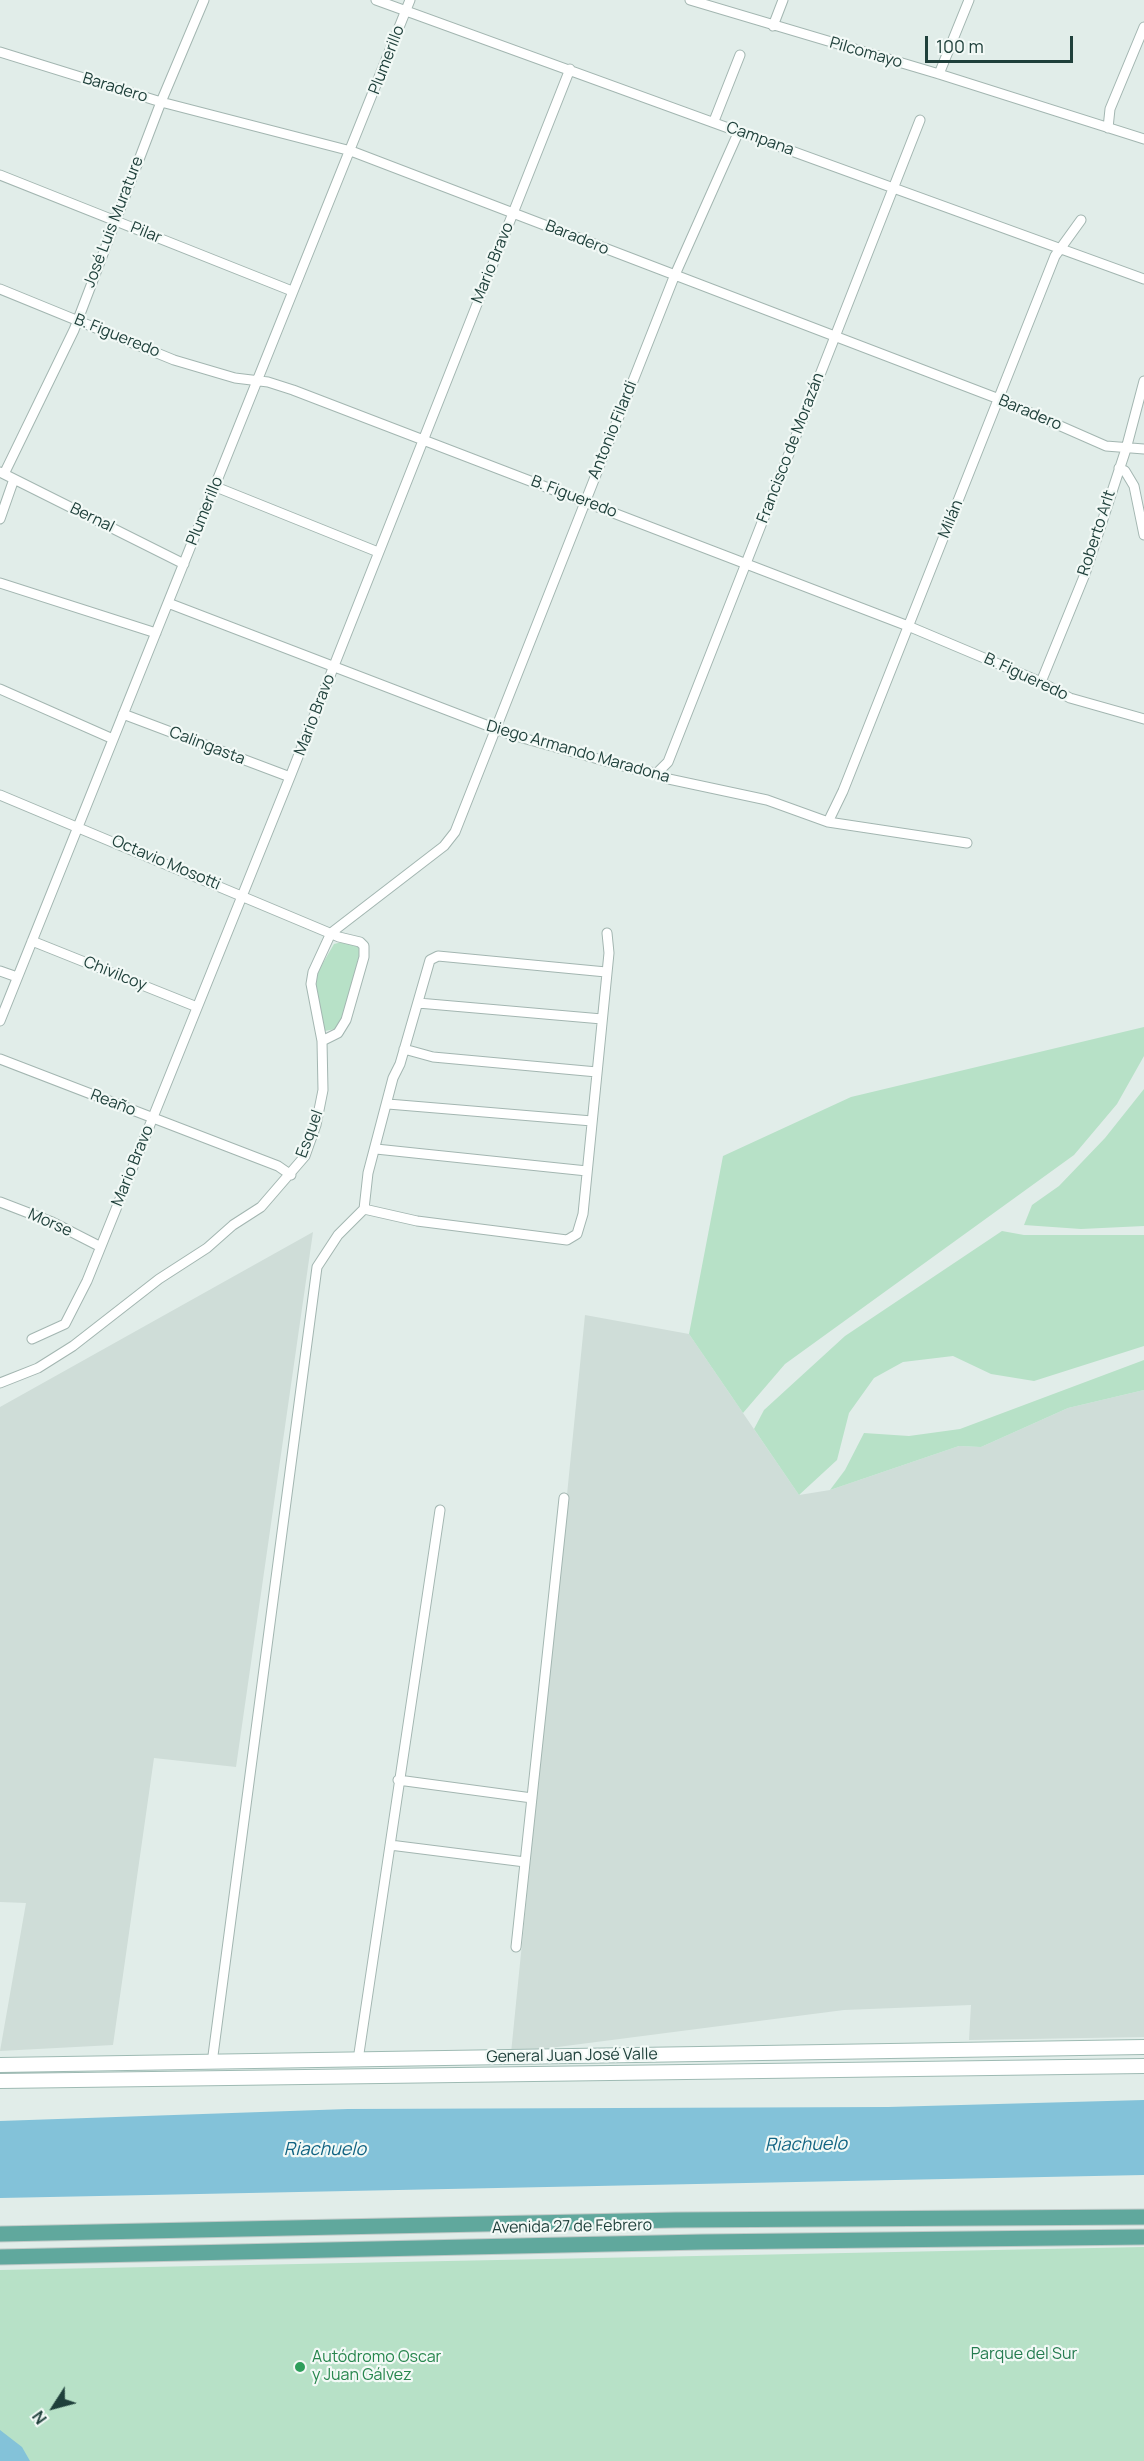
<!DOCTYPE html>
<html>
<head>
<meta charset="utf-8">
<style>
  body { margin:0 }
  #map { position:relative; width:1144px; height:2461px; overflow:hidden; background:#e1ede9; font-family:Manrope,sans-serif }
  canvas { display:block }
  .north { position:absolute; left:24px; top:2377px; width:60px; height:60px; -webkit-text-stroke:4px #f2f9f6; paint-order:stroke; rotate:234deg; font-size:16px; font-weight:700; line-height:24px; text-align:center; color:#1f403b }
  .north::after { content:''; display:block; margin:auto; width:21px; height:27px; background:#1f403b; clip-path:polygon(50% 0,100% 100%,50% 72%,0 100%) }
  .scale { position:absolute; left:925px; top:36px; width:148px; height:27px; box-sizing:border-box; border:3px solid #1f403b; border-top:0; padding-left:8px; font-size:18px; line-height:21px; white-space:nowrap; color:#1f403b; -webkit-text-stroke:4px #f2f9f6; paint-order:stroke }
</style>
</head>
<body>
<div id="map">
<canvas width="1144" height="2461"></canvas>
<div class="north">N</div>
<div class="scale">100 m</div>
</div>
<script>
const c = document.querySelector('canvas').getContext('2d');
c.lineJoin = 'round';
function fill(path, color) {
  c.fillStyle = color;
  c.fill(path, 'evenodd');
}
function toPath(rows) {
  const path = new Path2D();
  for (const r of rows) {
    path.moveTo(r[0], r[1]);
    for (let i = 2; i < r.length; i += 2) path.lineTo(r[i], r[i + 1]);
  }
  return path;
}
function trace(path, color, width, dash) {
  c.strokeStyle = color;
  c.lineWidth = width;
  c.lineCap = dash ? 'butt' : 'round';
  c.setLineDash(dash || []);
  c.stroke(path);
}
function write(font, color, halo, rows, align = 'center') {
  c.font = font + ' Manrope,sans-serif';
  c.lineWidth = 4.5;
  c.setLineDash([]);
  c.textBaseline = 'middle';
  c.strokeStyle = halo;
  c.fillStyle = color;
  for (const [text, x, y, turn = 0] of rows) {
    c.save();
    c.translate(x, y);
    c.rotate((+turn || 0) * Math.PI / 180);
    c.textAlign = isNaN(turn) ? turn : align;
    if (halo) c.strokeText(text, 0, 0);
    c.fillText(text, 0, 0);
    c.restore();
  }
}
fill(toPath([
  [313,1232,236,1767,154,1758,113,2045,0,2051,26,1903,0,1902,0,1407],
  [585,1315,689,1334,799,1495,830,1490,959,1446,981,1447,1068,1408,1144,1390,1144,2037,969,2040,971,2005,844,2010,511,2053]
]), '#cfddd8');
fill(toPath([
  [342,942,359,946,360,952,342,1020,335,1029,325,1031,322,1030,315,993,316,975,334,944],
  [1144,1027,1144,1056,1117,1104,1074,1155,785,1364,743,1413,689,1334,723,1156,851,1097],
  [1144,1089,1144,1226,1081,1229,1024,1225,1032,1205,1059,1186,1105,1138],
  [1002,1231,1024,1235,1144,1235,1144,1346,1034,1381,991,1374,953,1356,903,1362,874,1378,849,1413,837,1460,799,1495,754,1429,764,1410,845,1336],
  [1144,1360,1144,1390,1068,1408,981,1447,959,1446,830,1490,845,1470,864,1433,909,1436,960,1429],
  [1144,2247,1144,2461,0,2461,0,2270]
]), '#b7e1c7');
fill(toPath([
  [1144,2100,1144,2175,0,2198,0,2121,348,2109,888,2107],
  [0,2430,22,2447,30,2461,0,2461]
]), '#83c2d9');
const street = toPath([
  [376,0,1144,279],
  [690,0,939,74,1144,139],
  [773,26,783,0],
  [0,52,161,102,351,151,999,399,1106,446,1144,449],
  [939,74,969,0],
  [714,121,740,55],
  [1108,128,1110,109,1144,27],
  [0,175,292,291],
  [0,289,174,360,235,378,268,382,293,390,908,626,1041,682,1070,698,1144,719],
  [1119,468,1125,471,1134,486,1144,535],
  [0,472,184,564],
  [4,474,74,330,161,102,204,0],
  [216,487,378,552],
  [0,519,14,479],
  [0,583,156,633],
  [168,603,512,735,641,771,657,773,664,778,767,800,828,822,967,843],
  [1041,682,1085,574,1126,449,1144,381],
  [0,689,113,739],
  [123,714,290,777],
  [657,773,668,762,920,120],
  [0,795,339,937,360,942,364,946,364,957,346,1020,338,1033,322,1041],
  [828,822,843,791,1055,256,1081,220],
  [32,941,197,1007],
  [0,971,17,977],
  [418,1003,602,1019],
  [0,1021,410,0],
  [404,1049,433,1057,597,1072],
  [0,1059,278,1166,291,1175],
  [388,1104,592,1121],
  [376,1149,587,1171],
  [0,1202,52,1222,99,1246],
  [364,1209,417,1221,567,1240,577,1234,583,1214,609,953,607,933],
  [32,1339,65,1324,87,1281,290,777,570,69],
  [0,1383,38,1368,73,1346,159,1279,207,1248,233,1225,261,1207,305,1156,316,1125,323,1090,322,1041,311,984,313,972,331,933,444,846,455,832,674,277,739,131],
  [398,1780,532,1798],
  [390,1845,525,1862],
  [516,1947,564,1498],
  [358,2060,440,1510],
  [212,2063,317,1267,338,1235,364,1209,368,1173,393,1078,400,1064,430,960,438,956,606,972]
]);
const secondary = toPath([
  [0,2065,1144,2047],
  [0,2081,1144,2066]
]);
const primary = toPath([
  [0,2234,675,2220,1144,2217],
  [0,2257,702,2242,1144,2237]
]);
trace(street, '#a3b6b1', 11);
trace(secondary, '#9ebab3', 16);
trace(primary, '#c0cac8', 17);
trace(street, '#fff', 9);
trace(secondary, '#fff', 14);
trace(primary, '#60a89d', 15);
for (const [x, y, r, color] of [
  [300,2367,6,"#2e9e5b"]
]) {
  const dot = new Path2D();
  dot.arc(x, y, r, 0, 2 * Math.PI);
  c.fillStyle = color;
  c.fill(dot);
  trace(dot, '#f2f9f6', 2);
}
write('16px', '#1f403b', '#f2f9f6', [
  ["Pilcomayo",866,53,16],
  ["Plumerillo",387,60,-69],
  ["Baradero",115,88,17],
  ["Campana",760,139,20],
  ["José Luis Murature",114,222,-69],
  ["Pilar",146,233,22],
  ["Baradero",577,238,22],
  ["Mario Bravo",493,263,-68],
  ["B. Figueredo",117,336,22],
  ["Baradero",1030,413,23],
  ["Antonio Filardi",613,430,-68],
  ["Francisco de Morazán",791,448,-69],
  ["B. Figueredo",574,497,21],
  ["Plumerillo",205,511,-68],
  ["Bernal",92,518,26],
  ["Milán",951,519,-68],
  ["Roberto Arlt",1097,533,-72],
  ["B. Figueredo",1026,677,25],
  ["Mario Bravo",315,715,-69],
  ["Calingasta",207,746,21],
  ["Diego Armando Maradona",578,752,16],
  ["Octavio Mosotti",166,863,23],
  ["Chivilcoy",115,974,22],
  ["Reaño",113,1103,21],
  ["Esquel",310,1134,-70],
  ["Mario Bravo",133,1166,-68],
  ["Morse",50,1223,24],
  ["General Juan José Valle",572,2056,-1],
  ["Avenida 27 de Febrero",572,2227,-1]
]);
write('16px', '#257c50', '#f2f9f6', [
  ["Parque del Sur",1024,2355]
]);
write('16px', '#27864d', '#f2f9f6', [
  ["Autódromo Oscar",312,2358],
  ["y Juan Gálvez",312,2376]
], 'left');
write('italic 18px', '#126483', '#f2f9f6', [
  ["Riachuelo",806,2145,-1],
  ["Riachuelo",325,2150]
]);
</script>
</body>
</html>
